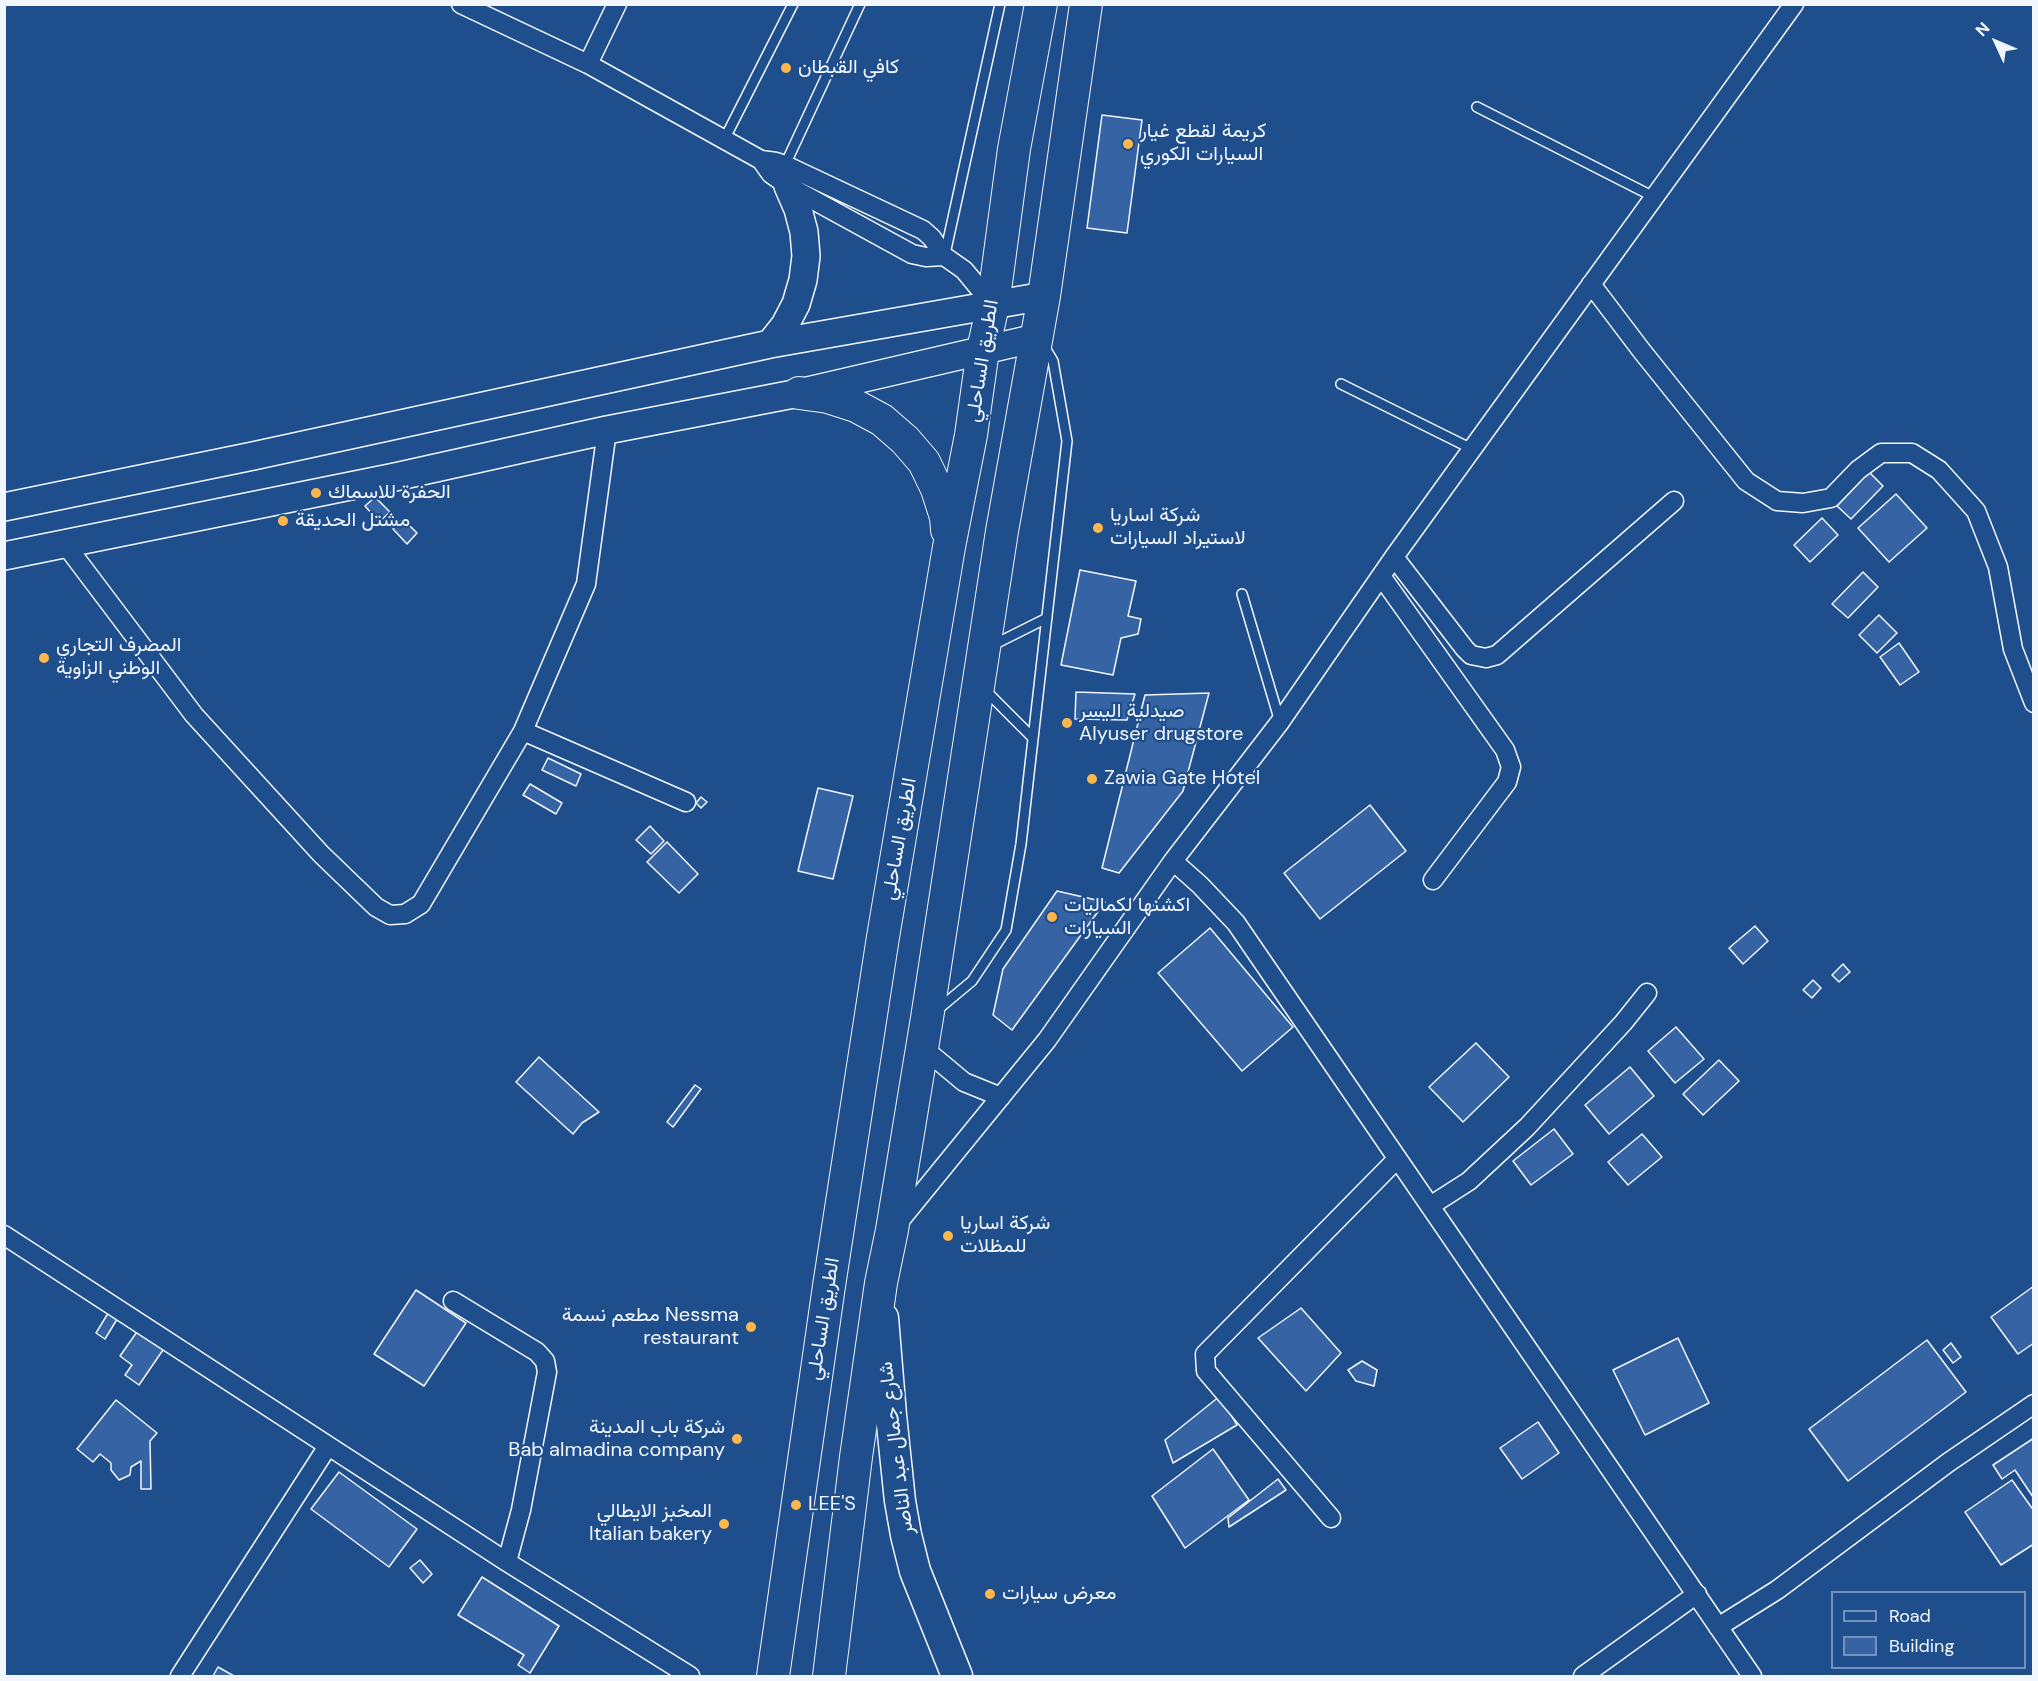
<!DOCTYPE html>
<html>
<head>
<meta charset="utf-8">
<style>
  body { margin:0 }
  #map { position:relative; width:2038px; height:1681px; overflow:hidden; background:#1f4e8c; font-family:"DM Sans",sans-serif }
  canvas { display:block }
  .frame { position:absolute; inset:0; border:6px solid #f2f6ff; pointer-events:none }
  .legend { position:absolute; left:1831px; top:1591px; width:195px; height:78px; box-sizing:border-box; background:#1f4e8c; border:2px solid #7391ba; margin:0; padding:8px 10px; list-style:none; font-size:18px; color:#f2f6ff }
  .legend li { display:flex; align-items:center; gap:12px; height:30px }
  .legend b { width:30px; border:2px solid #7391ba }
  .north { position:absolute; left:1966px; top:12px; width:60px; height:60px; -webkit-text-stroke:4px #1f4e8c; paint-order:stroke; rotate:314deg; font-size:16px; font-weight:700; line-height:24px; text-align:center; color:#f2f6ff }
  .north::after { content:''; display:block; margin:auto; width:21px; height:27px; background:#f2f6ff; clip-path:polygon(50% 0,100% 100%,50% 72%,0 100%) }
</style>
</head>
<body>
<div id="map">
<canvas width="2038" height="1681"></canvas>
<div class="frame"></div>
<ul class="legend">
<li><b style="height:8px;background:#1f4e8c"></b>Road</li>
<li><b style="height:16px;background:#3563a3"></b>Building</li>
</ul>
<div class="north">N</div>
</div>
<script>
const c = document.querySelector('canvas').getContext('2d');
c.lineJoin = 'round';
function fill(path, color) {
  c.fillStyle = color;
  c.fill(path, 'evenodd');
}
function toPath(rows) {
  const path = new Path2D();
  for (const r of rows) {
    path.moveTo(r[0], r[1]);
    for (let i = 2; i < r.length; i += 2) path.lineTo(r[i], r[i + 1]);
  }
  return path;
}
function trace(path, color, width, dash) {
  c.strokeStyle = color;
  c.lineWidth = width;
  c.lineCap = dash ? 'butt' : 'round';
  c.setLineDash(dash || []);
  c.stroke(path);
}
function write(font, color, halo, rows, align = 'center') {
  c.font = font + ' "DM Sans",Vazirmatn,sans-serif';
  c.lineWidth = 4.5;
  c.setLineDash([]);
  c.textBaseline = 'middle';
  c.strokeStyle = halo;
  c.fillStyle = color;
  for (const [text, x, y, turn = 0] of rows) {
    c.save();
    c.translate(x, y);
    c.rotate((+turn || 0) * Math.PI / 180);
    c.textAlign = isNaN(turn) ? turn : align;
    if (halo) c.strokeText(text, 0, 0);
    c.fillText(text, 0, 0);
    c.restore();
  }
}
const building = toPath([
  [1102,115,1142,120,1127,233,1087,228,1102,115],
  [1869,472,1883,486,1851,519,1837,506,1869,472],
  [1896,494,1927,528,1889,562,1858,528,1896,494],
  [375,497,390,512,379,522,365,506,375,497],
  [1822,518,1838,535,1810,562,1794,545,1822,518],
  [403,519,417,533,407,544,393,529,403,519],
  [1080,570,1136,581,1128,616,1141,619,1138,634,1121,638,1113,675,1061,665,1080,570],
  [1863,572,1878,587,1848,618,1832,604,1863,572],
  [1879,615,1897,633,1877,653,1859,635,1879,615],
  [1899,643,1919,672,1900,685,1880,657,1899,643],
  [1076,692,1135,694,1127,720,1075,719,1076,692],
  [1209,693,1183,791,1119,873,1102,868,1145,695,1209,693],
  [548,758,581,774,576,786,542,770,548,758],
  [530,784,562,803,556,814,523,795,530,784],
  [818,788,853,796,833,879,798,871,818,788],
  [701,797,707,802,701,808,696,803,701,797],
  [1370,805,1406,851,1320,919,1284,873,1370,805],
  [650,826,664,841,651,854,636,840,650,826],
  [667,842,698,874,679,893,647,862,667,842],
  [1057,891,1105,902,1012,1030,993,1015,1003,969,1057,891],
  [1755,926,1768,941,1743,964,1729,948,1755,926],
  [1210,928,1293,1027,1242,1071,1158,973,1210,928],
  [1843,964,1850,972,1839,982,1832,975,1843,964],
  [1813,980,1821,988,1812,998,1803,990,1813,980],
  [1676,1027,1704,1059,1675,1083,1648,1051,1676,1027],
  [1476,1043,1509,1077,1463,1122,1429,1087,1476,1043],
  [539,1057,599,1112,582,1123,573,1134,516,1082,539,1057],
  [1719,1060,1739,1081,1703,1115,1683,1094,1719,1060],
  [1630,1067,1654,1096,1609,1134,1585,1105,1630,1067],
  [695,1085,701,1089,673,1127,667,1122,695,1085],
  [1554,1129,1573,1154,1531,1185,1513,1161,1554,1129],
  [1642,1134,1662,1157,1628,1185,1608,1162,1642,1134],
  [2034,1286,2034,1343,2018,1354,1991,1317,2034,1286],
  [416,1290,466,1323,424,1386,374,1354,416,1290],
  [1301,1308,1341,1353,1306,1391,1258,1338,1301,1308],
  [110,1310,119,1316,105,1339,96,1333,110,1310],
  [139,1329,165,1347,139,1385,125,1375,132,1365,120,1356,139,1329],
  [1678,1338,1709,1403,1645,1435,1613,1370,1678,1338],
  [1927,1340,1966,1392,1848,1481,1809,1429,1927,1340],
  [1951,1343,1961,1357,1953,1363,1943,1350,1951,1343],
  [1362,1361,1377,1370,1374,1386,1356,1381,1348,1370,1362,1361],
  [1220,1396,1237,1425,1173,1463,1165,1440,1220,1396],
  [116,1400,157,1433,150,1441,151,1489,141,1489,141,1461,131,1467,130,1475,119,1480,111,1470,111,1463,100,1454,93,1462,77,1449,116,1400],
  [1538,1422,1559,1453,1522,1479,1500,1448,1538,1422],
  [2034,1438,2034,1497,2033,1497,2015,1470,2002,1479,1993,1465,2034,1438],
  [1213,1449,1249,1500,1185,1548,1152,1496,1213,1449],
  [339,1472,417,1529,389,1567,311,1509,339,1472],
  [1278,1479,1286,1490,1229,1527,1228,1518,1278,1479],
  [2012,1480,2034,1511,2034,1544,2001,1565,1965,1512,2012,1480],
  [420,1560,432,1574,423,1583,410,1568,420,1560],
  [482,1577,559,1626,530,1673,518,1665,524,1655,458,1615,482,1577],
  [218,1667,234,1676,213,1676,218,1667]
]);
fill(building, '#3563a3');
trace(building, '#f2f6ff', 1.5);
const service = toPath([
  [1477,107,1654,197],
  [724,140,793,4],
  [785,165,860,4],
  [945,254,1000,4],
  [1341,384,1472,449],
  [1242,594,1280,722],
  [991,646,1047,618],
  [984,689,1033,738],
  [936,1011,972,981,1006,930,1021,844,1067,441,1053,361,1044,346]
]);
const minor = toPath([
  [461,4,588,64,761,160,771,174,788,186,912,254,926,257,944,256],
  [588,64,617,4],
  [761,160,776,162,785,165,923,230,932,238,944,256,964,270,993,305],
  [1591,284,1641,350,1746,481,1777,501,1803,503,1831,498,1858,470,1881,453,1912,453,1939,470,1976,511,1998,567,2013,649,2034,703],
  [65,544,194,715,321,854,376,907,390,915,405,914,421,904,523,731,586,584,607,430],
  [1394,557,1465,649,1471,655,1486,658,1497,655,1674,501],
  [1381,576,1505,750,1511,767,1507,782,1433,880],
  [523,731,686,802],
  [1173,861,1200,885,1236,923,1752,1676],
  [922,1047,964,1082,1001,1097],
  [1430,1206,1469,1181,1527,1127,1623,1023,1647,993],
  [897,1224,1047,1040,1173,861,1280,722,1394,557,1794,4],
  [4,1235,507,1562,690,1676],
  [453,1301,537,1352,545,1361,547,1372,521,1510,507,1562],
  [1331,1518,1206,1371,1205,1354,1397,1159],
  [1718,1627,1777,1590,1949,1462,2034,1404],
  [180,1676,328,1446],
  [1583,1676,1697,1594]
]);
const secondary = toPath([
  [770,344,785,325,796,304,803,280,806,256,804,232,798,209,788,186],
  [4,507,253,456,770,344,1044,296],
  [4,556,395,477,607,430,799,393,1036,338]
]);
const primary = toPath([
  [883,1318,891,1415,900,1501,906,1535,915,1571,957,1676]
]);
const trunk = toPath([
  [799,393,828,397,856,406,882,420,905,440,924,462,937,489,946,517,947,530],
  [773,1676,829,1286,883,937,949,547,971,435,983,350,993,305,1014,149,1041,4],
  [829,1676,856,1457,881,1283,892,1230,927,1018,1002,531,1044,296,1086,4]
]);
trace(service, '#f2f6ff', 12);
trace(minor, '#f2f6ff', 21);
trace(secondary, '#f2f6ff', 30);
trace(primary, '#f2f6ff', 33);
trace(trunk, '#f2f6ff', 34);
trace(service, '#1f4e8c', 9);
trace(minor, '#1f4e8c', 18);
trace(secondary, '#1f4e8c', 27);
trace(primary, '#1f4e8c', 30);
trace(trunk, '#1f4e8c', 32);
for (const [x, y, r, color] of [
  [786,68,6,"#ffb74d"],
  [1128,144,6,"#ffb74d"],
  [316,493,6,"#ffb74d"],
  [283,521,6,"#ffb74d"],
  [1098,528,6,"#ffb74d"],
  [44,658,6,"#ffb74d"],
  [1067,723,6,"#ffb74d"],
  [1092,779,6,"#ffb74d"],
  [1052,917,6,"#ffb74d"],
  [948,1236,6,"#ffb74d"],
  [751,1327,6,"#ffb74d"],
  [737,1439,6,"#ffb74d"],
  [796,1505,6,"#ffb74d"],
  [724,1524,6,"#ffb74d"],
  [990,1594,6,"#ffb74d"]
]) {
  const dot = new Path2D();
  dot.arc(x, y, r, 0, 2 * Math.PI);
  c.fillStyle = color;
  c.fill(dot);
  trace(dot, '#1f4e8c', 2);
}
write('20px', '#f2f6ff', '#1f4e8c', [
  ["كافي القبطان",798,68],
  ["كريمة لقطع غيار",1140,132],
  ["السيارات الكوري",1140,155],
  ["الحفرة للاسماك",328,493],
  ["شركة اساريا",1110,516],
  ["لاستيراد السيارات",1110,539],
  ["مشتل الحديقة",295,521],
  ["المصرف التجاري",56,646],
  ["الوطني الزاوية",56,669],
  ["صيدلية اليسر",1079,712],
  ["Alyuser drugstore",1079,735],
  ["Zawia Gate Hotel",1104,779],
  ["اكشنها لكماليات",1064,906],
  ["السيارات",1064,929],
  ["شركة اساريا",960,1224],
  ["للمظلات",960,1247],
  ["مطعم نسمة Nessma",739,1316,"right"],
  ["restaurant",739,1339,"right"],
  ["شركة باب المدينة",725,1428,"right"],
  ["Bab almadina company",725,1451,"right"],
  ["LEE'S",808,1505],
  ["المخبز الايطالي",712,1512,"right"],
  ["Italian bakery",712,1535,"right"],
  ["معرض سيارات",1002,1594]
], 'left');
write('20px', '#f2f6ff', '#1f4e8c', [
  ["الطريق الساحلي",983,361,-81],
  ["الطريق الساحلي",900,839,-80],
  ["الطريق الساحلي",824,1319,-81],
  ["شارع جمال عبد الناصر",897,1448,-97]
]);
</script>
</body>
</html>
